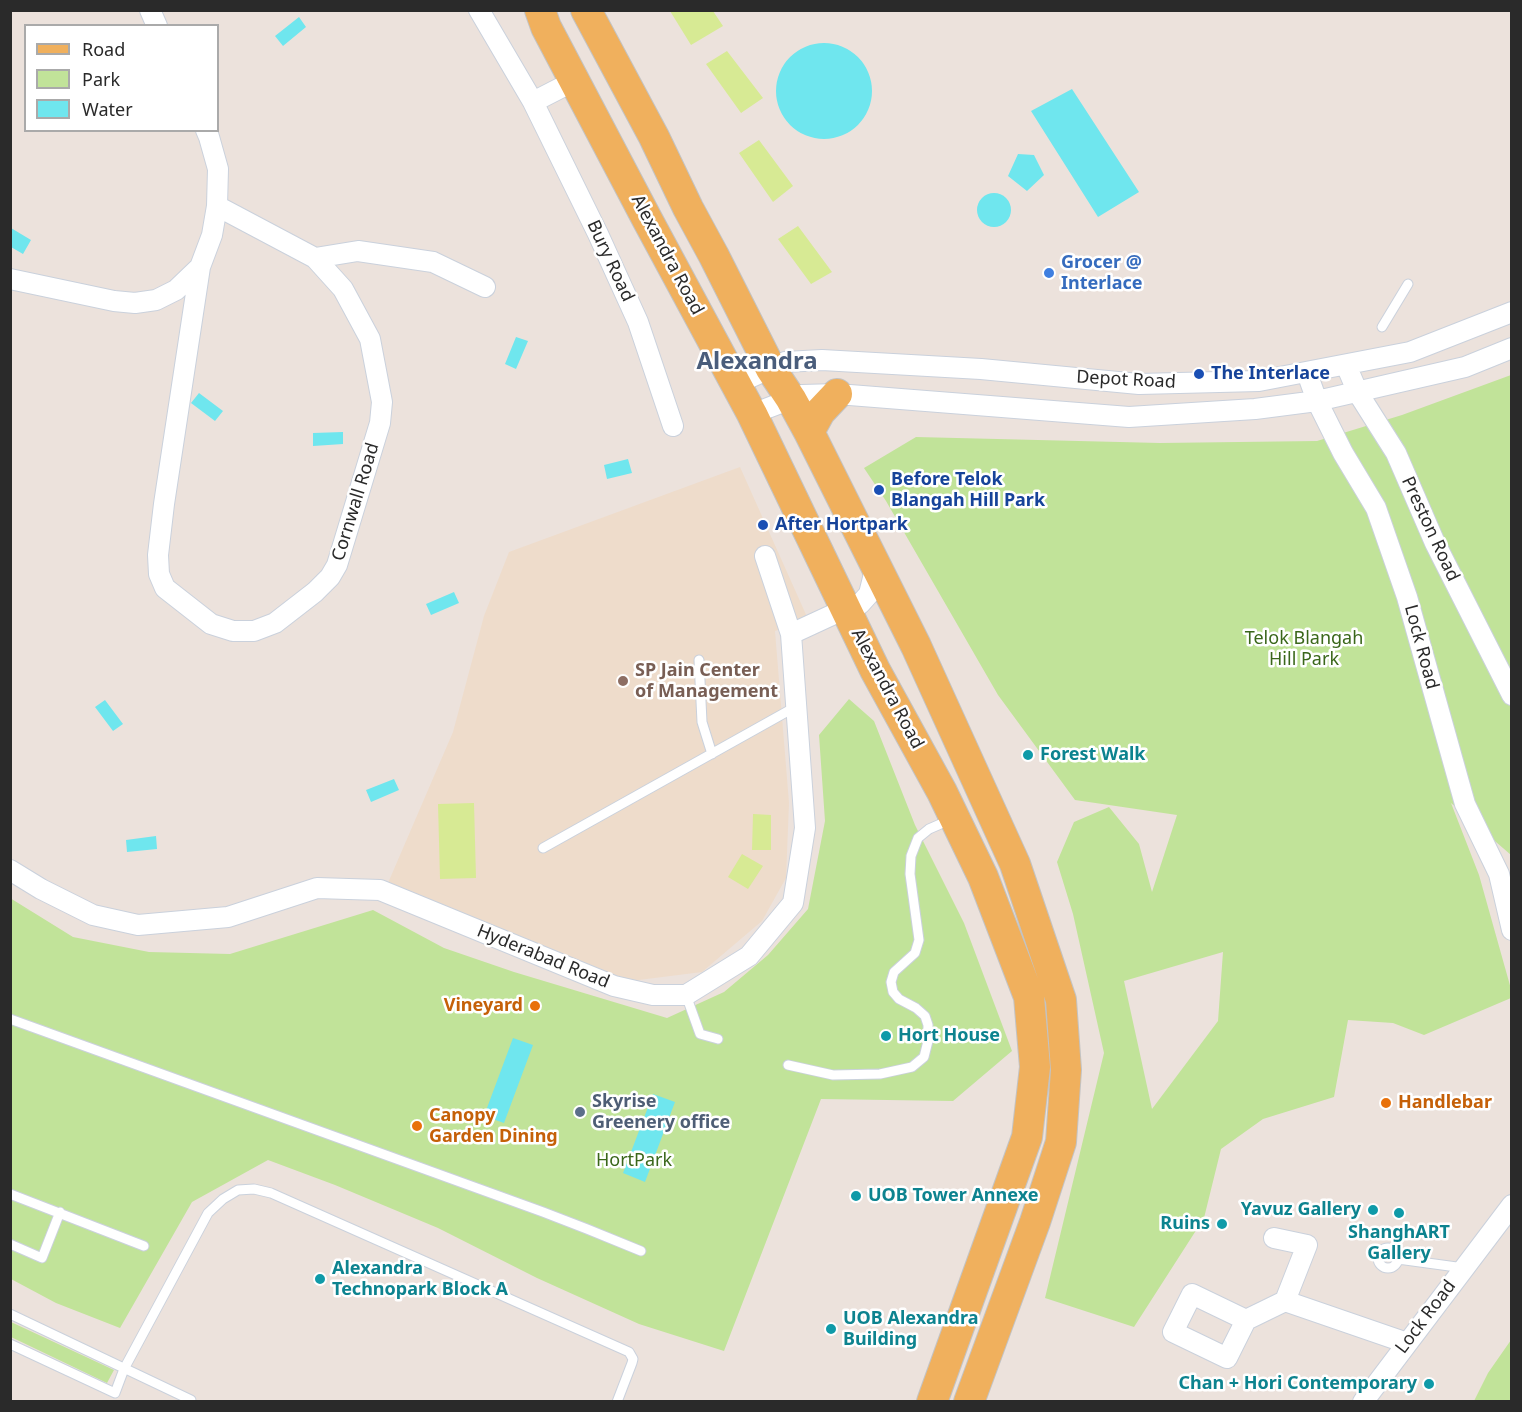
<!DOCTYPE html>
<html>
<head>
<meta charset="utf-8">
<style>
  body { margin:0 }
  #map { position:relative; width:1522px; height:1412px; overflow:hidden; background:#ece2dc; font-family:"Noto Sans",sans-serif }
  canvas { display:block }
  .frame { position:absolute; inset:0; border:12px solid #2a2a2a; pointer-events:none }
  .legend { position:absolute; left:24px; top:24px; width:195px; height:108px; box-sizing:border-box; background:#fff; border:2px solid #aaa; margin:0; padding:8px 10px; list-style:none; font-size:18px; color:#2a2a2a }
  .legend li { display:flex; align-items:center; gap:12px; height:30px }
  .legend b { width:30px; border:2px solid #aaa }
</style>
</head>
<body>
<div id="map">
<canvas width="1522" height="1412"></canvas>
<div class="frame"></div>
<ul class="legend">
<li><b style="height:8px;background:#f0b05d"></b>Road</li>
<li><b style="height:16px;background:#c1e399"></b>Park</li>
<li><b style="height:16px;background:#6fe6ee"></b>Water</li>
</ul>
</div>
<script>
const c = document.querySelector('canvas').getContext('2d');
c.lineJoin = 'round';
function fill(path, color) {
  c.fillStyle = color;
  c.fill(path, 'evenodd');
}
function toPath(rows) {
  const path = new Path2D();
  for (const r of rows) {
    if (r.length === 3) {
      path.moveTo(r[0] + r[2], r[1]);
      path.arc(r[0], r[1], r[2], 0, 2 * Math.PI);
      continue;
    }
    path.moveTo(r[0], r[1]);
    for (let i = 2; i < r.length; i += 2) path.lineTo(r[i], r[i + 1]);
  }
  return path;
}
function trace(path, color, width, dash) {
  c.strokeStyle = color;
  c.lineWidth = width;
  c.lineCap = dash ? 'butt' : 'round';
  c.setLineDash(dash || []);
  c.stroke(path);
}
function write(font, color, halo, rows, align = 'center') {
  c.font = font + ' "Noto Sans",sans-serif';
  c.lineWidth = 5;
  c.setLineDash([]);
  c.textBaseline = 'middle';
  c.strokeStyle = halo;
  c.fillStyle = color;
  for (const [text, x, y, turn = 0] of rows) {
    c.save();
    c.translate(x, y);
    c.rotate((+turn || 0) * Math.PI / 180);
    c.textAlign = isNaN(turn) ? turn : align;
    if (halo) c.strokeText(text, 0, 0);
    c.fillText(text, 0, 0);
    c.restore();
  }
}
fill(toPath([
  [740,467,808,619,775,631,789,803,786,878,762,921,702,972,623,982,388,883,453,732,484,616,509,552]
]), '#eedccb');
fill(toPath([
  [1511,375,1511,855,1451,803,1479,875,1511,989,1511,998,1424,1035,1393,1023,1348,1020,1334,1097,1263,1119,1221,1149,1204,1218,1134,1327,1045,1298,1104,1053,1073,914,1057,862,1074,822,1109,807,1139,844,1152,892,1177,815,1075,800,998,695,886,501,864,468,916,437,1160,443,1317,441,1402,415],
  [1223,952,1218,1021,1152,1109,1124,981],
  [849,699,874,721,915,825,964,923,1012,1051,953,1101,821,1099,724,1351,639,1324,537,1278,438,1228,335,1185,268,1160,192,1202,120,1328,56,1303,11,1279,10,898,73,937,149,952,230,954,373,910,444,948,514,972,667,1018,724,992,768,955,808,909,825,821,819,735],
  [11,1322,114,1370,107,1383,11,1337],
  [1511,1340,1511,1401,1474,1401,1488,1373]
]), '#c1e399');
fill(toPath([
  [670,11,713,11,723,26,691,45],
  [727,51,763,98,741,113,706,64],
  [759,140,793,186,773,202,739,153],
  [798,226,832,272,811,284,778,239],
  [474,803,476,878,440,879,438,804],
  [753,814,771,815,771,850,752,850],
  [742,854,763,866,748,889,728,877]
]), '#d7ea94');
fill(toPath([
  [299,17,306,27,283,46,275,36],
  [824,91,48],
  [1072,89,1139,192,1098,217,1031,111],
  [1018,154,1034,155,1044,175,1027,191,1008,176],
  [994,210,17],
  [11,228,31,240,23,254,11,247],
  [516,337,528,341,516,369,505,364],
  [199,393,223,411,215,421,191,403],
  [343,432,343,444,313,446,313,433],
  [628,459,632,473,607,479,604,465],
  [454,592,459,603,431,615,426,604],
  [105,700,123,724,113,731,95,707],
  [394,779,399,790,371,802,366,790],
  [156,836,157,849,127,852,126,840],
  [513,1038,533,1045,504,1123,484,1116],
  [653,1094,675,1102,645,1182,623,1173]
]), '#6fe6ee');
const service = toPath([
  [1382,327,1408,284],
  [699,660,702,722,712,754],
  [543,848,797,706],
  [686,995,700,1034,718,1039],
  [10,1019,543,1212,587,1229,641,1251],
  [788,1065,833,1075,880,1074,912,1067,924,1057,928,1041,928,1025,925,1016,916,1008,899,999,893,992,891,982,894,972,915,953,919,940,910,874,911,856,918,838,929,829,952,819],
  [10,1194,144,1246],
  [10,1244,42,1258,60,1212],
  [1388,1258,10],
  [1398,1259,1464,1268],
  [10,1314,191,1400],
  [10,1344,115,1393,124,1369,208,1213,223,1199,238,1190,254,1189,271,1193,629,1352,633,1359,632,1363,617,1402]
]);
const minor = toPath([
  [150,10,157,26],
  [479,10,533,102,598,234,638,322,673,426],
  [533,102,574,81],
  [206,130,209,137,218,169,217,206,212,235,200,267,164,504,158,555,159,574,165,588,211,624,233,631,254,631,275,623,315,592,330,577,337,565,380,423,382,402,370,339,343,289,315,258,217,206],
  [315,258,358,251,433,262,485,287],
  [10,279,114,301,135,303,156,300,176,290,200,267],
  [1346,365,1358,393,1396,453,1435,543,1512,695],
  [1307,373,1317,401,1343,453,1376,508,1407,597,1465,804,1499,874,1512,930],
  [736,384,785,362,822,360,981,369,1139,384,1259,381,1410,352,1512,312],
  [752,414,802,395,837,394,1129,417,1255,409,1317,401,1465,367,1512,348],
  [791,634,832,615,860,604,869,594,876,566],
  [10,870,41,889,93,915,138,925,228,917,317,888,380,890,614,986,653,995,686,995,749,956,793,903,805,828,791,634,765,556],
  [1285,1301,1407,1343],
  [1246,1320,1192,1294,1173,1332,1227,1358,1246,1320,1285,1301,1307,1245,1274,1238],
  [1363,1402,1512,1205]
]);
const primary = toPath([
  [540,10,546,27,647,219,752,414,875,670,942,792,983,877,1029,997,1035,1067,1027,1137,932,1402],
  [586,10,654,137,688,208,714,256,771,369,791,399,809,432,916,646,1015,864,1061,1000,1066,1070,1061,1142,1035,1222,969,1402],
  [809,432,820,412,837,394]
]);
trace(service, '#cad1dc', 11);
trace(minor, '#cad1dc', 22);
trace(primary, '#c3c3c3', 32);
trace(service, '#fff', 9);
trace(minor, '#fff', 20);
trace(primary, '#f0b05d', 30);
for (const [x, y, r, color] of [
  [1049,273,6,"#3f7fe0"],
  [1199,374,6,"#1a4fb4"],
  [879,490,6,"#1a4fb4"],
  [763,525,6,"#1a4fb4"],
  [623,681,6,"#8d6e63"],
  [1028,755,6,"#0f9aa8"],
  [535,1006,6,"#e8710a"],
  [886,1036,6,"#0f9aa8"],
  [1386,1103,6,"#e8710a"],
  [580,1112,6,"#5c6f8a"],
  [417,1126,6,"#e8710a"],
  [856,1196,6,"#0f9aa8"],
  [1373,1210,6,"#0f9aa8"],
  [1399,1213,6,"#0f9aa8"],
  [1222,1224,6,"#0f9aa8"],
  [320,1279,6,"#0f9aa8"],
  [831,1329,6,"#0f9aa8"],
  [1429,1384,6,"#0f9aa8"]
]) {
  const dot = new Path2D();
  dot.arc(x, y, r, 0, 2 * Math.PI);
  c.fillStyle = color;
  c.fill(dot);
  trace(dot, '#fff', 2);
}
write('18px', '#2a2a2a', '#fff', [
  ["Alexandra Road",667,255,62],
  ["Bury Road",610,261,65],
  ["Depot Road",1126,380,3],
  ["Cornwall Road",356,502,-73],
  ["Preston Road",1430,529,65],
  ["Lock Road",1421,647,75],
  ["Alexandra Road",887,689,62],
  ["Hyderabad Road",543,957,22],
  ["Lock Road",1426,1317,-53]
]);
write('bold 18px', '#366cbe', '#fff', [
  ["Grocer @",1061,263],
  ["Interlace",1061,284]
], 'left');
write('bold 18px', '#164399', '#fff', [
  ["The Interlace",1211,374],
  ["Before Telok",891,480],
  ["Blangah Hill Park",891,501],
  ["After Hortpark",775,525]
], 'left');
write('18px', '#3a671a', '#fff', [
  ["Telok Blangah",1304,639],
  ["Hill Park",1304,660],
  ["HortPark",634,1161]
]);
write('bold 18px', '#785e54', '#fff', [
  ["SP Jain Center",635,671],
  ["of Management",635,692]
], 'left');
write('bold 18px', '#0d838f', '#fff', [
  ["Forest Walk",1040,755],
  ["Hort House",898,1036],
  ["UOB Tower Annexe",868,1196],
  ["Yavuz Gallery",1361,1210,"right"],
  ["Ruins",1210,1224,"right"],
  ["ShanghART",1399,1233,"center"],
  ["Gallery",1399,1254,"center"],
  ["Alexandra",332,1269],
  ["Technopark Block A",332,1290],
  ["UOB Alexandra",843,1319],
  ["Building",843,1340],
  ["Chan + Hori Contemporary",1417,1384,"right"]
], 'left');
write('bold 18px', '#c56008', '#fff', [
  ["Vineyard",523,1006,"right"],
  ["Handlebar",1398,1103],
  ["Canopy",429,1116],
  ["Garden Dining",429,1137]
], 'left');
write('bold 18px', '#4e5e75', '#fff', [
  ["Skyrise",592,1102],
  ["Greenery office",592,1123]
], 'left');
write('bold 24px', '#4a5d7b', '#fff', [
  ["Alexandra",757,362]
]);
</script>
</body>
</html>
